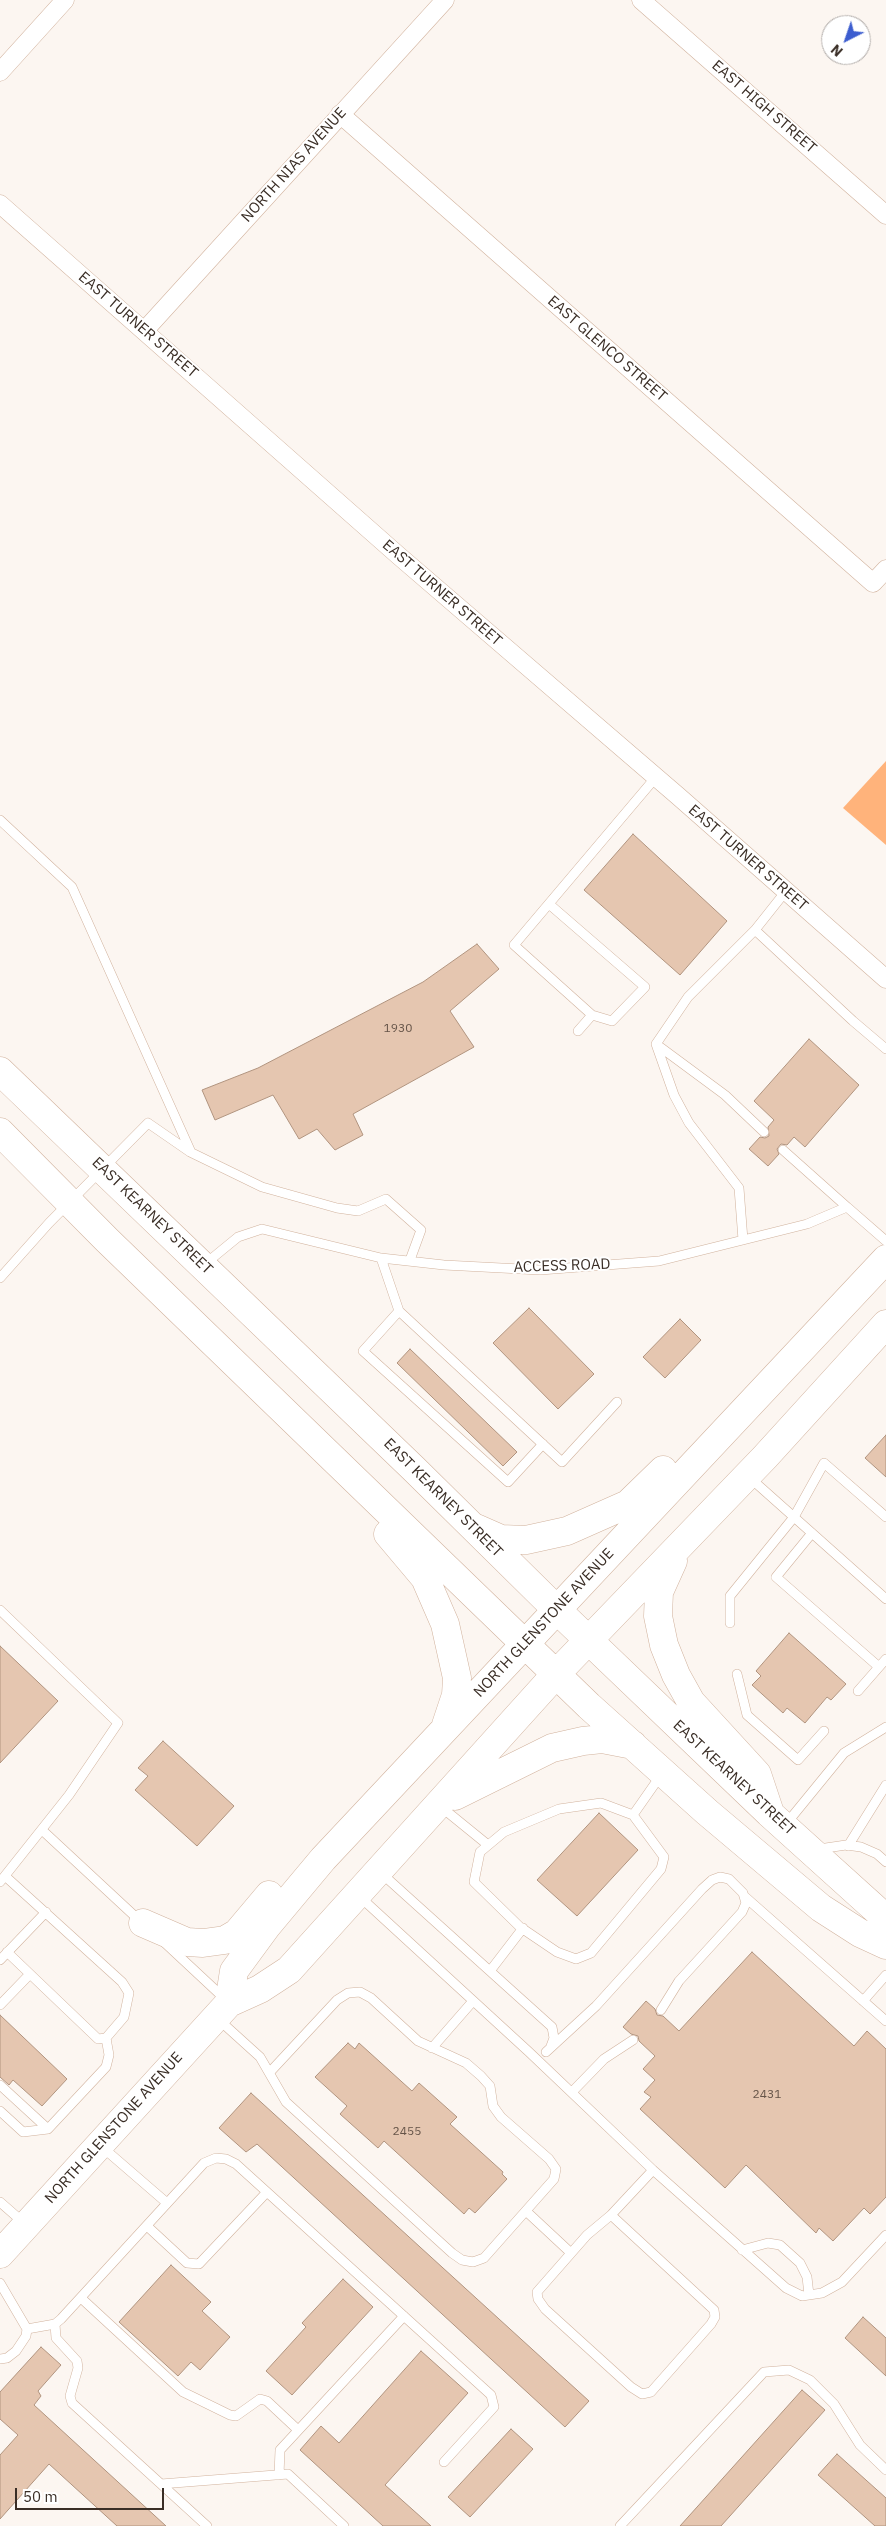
<!DOCTYPE html>
<html>
<head>
<meta charset="utf-8">
<style>
  body { margin:0 }
  #map { position:relative; width:886px; height:2526px; overflow:hidden; background:#fcf6f1; font-family:"IBM Plex Sans",sans-serif }
  canvas { display:block }
  .north { position:absolute; left:821px; top:15px; width:50px; height:50px; box-sizing:border-box; background:#fff; border:1px solid #b0aba8; border-radius:50%; rotate:221deg; font-size:14px; font-weight:700; line-height:20px; text-align:center; color:#3a2e26 }
  .north::after { content:''; display:block; margin:auto; width:18px; height:22px; background:#3c5dcf; clip-path:polygon(50% 0,100% 100%,50% 72%,0 100%) }
  .scale { position:absolute; left:15px; top:2488px; width:149px; height:22px; box-sizing:border-box; border:2px solid #3a2e26; border-top:0; padding-left:6px; font-size:15px; line-height:18px; white-space:nowrap; color:#3a2e26; -webkit-text-stroke:4px #fff; paint-order:stroke }
</style>
</head>
<body>
<div id="map">
<canvas width="886" height="2526"></canvas>
<div class="north">N</div>
<div class="scale">50 m</div>
</div>
<script>
const c = document.querySelector('canvas').getContext('2d');
c.lineJoin = 'round';
function fill(path, color) {
  c.fillStyle = color;
  c.fill(path, 'evenodd');
}
function toPath(rows) {
  const path = new Path2D();
  for (const r of rows) {
    path.moveTo(r[0], r[1]);
    for (let i = 2; i < r.length; i += 2) path.lineTo(r[i], r[i + 1]);
  }
  return path;
}
function trace(path, color, width, dash) {
  c.strokeStyle = color;
  c.lineWidth = width;
  c.lineCap = dash ? 'butt' : 'round';
  c.setLineDash(dash || []);
  c.stroke(path);
}
function write(font, color, halo, rows, align = 'center') {
  c.font = font + ' "IBM Plex Sans",sans-serif';
  c.lineWidth = 4;
  c.setLineDash([]);
  c.textBaseline = 'middle';
  c.strokeStyle = halo;
  c.fillStyle = color;
  for (const [text, x, y, turn = 0] of rows) {
    c.save();
    c.translate(x, y);
    c.rotate((+turn || 0) * Math.PI / 180);
    c.textAlign = isNaN(turn) ? turn : align;
    if (halo) c.strokeText(text, 0, 0);
    c.fillText(text, 0, 0);
    c.restore();
  }
}
fill(toPath([
  [886,761,886,845,843,808]
]), '#ffb37b');
const building = toPath([
  [633,834,727,921,680,975,584,890,633,834],
  [477,944,499,969,450,1011,474,1047,353,1114,363,1135,335,1150,317,1129,299,1139,273,1095,215,1120,202,1090,258,1068,423,982,477,944],
  [809,1039,859,1085,805,1147,794,1137,787,1145,781,1144,777,1149,779,1154,768,1166,749,1149,760,1137,765,1138,769,1136,768,1127,774,1120,754,1101,809,1039],
  [529,1308,594,1374,558,1409,493,1343,529,1308],
  [680,1319,701,1340,665,1378,643,1357,680,1319],
  [410,1349,517,1452,503,1466,397,1363,410,1349],
  [886,1435,886,1477,865,1458,886,1435],
  [789,1633,846,1684,831,1700,827,1697,805,1723,787,1708,783,1713,752,1685,761,1676,756,1671,789,1633],
  [0,1646,58,1701,0,1763,0,1646],
  [163,1741,234,1806,197,1846,135,1790,148,1776,138,1768,163,1741],
  [599,1813,638,1850,577,1916,537,1880,599,1813],
  [752,1952,854,2046,867,2031,886,2049,886,2197,870,2214,864,2208,833,2241,819,2228,816,2233,746,2165,725,2188,640,2109,651,2097,644,2092,655,2080,643,2069,655,2056,639,2041,638,2036,631,2034,623,2027,646,2001,655,2009,657,2015,663,2016,679,2031,752,1952],
  [0,2015,67,2079,42,2106,13,2080,9,2085,0,2077,0,2015],
  [348,2043,355,2049,359,2043,412,2091,419,2083,457,2117,450,2124,503,2172,502,2174,507,2179,475,2213,469,2208,464,2214,384,2141,378,2148,340,2114,347,2106,315,2077,348,2043],
  [251,2093,589,2401,565,2427,257,2144,246,2152,219,2128,251,2093],
  [171,2265,211,2302,202,2311,230,2337,200,2370,191,2362,178,2376,119,2322,171,2265],
  [343,2279,373,2307,292,2395,266,2371,306,2327,302,2323,343,2279],
  [863,2317,886,2338,886,2376,845,2338,863,2317],
  [41,2347,61,2365,38,2391,41,2396,34,2405,166,2526,117,2526,49,2464,0,2519,0,2455,18,2435,0,2419,0,2392,41,2347],
  [421,2351,468,2393,385,2485,431,2526,383,2526,300,2450,321,2426,339,2443,421,2351],
  [802,2390,825,2410,721,2526,680,2526,802,2390],
  [511,2429,533,2449,470,2517,448,2497,511,2429],
  [837,2454,886,2498,886,2526,875,2526,818,2475,837,2454]
]);
fill(building, '#e5c6b0');
trace(building, '#b1947f', 1);
const service = toPath([
  [0,820,72,887,190,1150],
  [786,891,755,930,853,1021,886,1049],
  [549,904,645,987,612,1021,592,1015,514,945,656,777],
  [578,1031,592,1015],
  [656,1044,725,1095,764,1132],
  [783,1150,847,1207],
  [743,1240,739,1188,689,1123,674,1095,656,1044,688,997,755,930],
  [381,1258,399,1311,562,1462,617,1402],
  [205,1264,238,1237,262,1229,381,1258,444,1265,540,1270,659,1261,807,1224,847,1207,886,1241],
  [0,1278,49,1223,148,1123,190,1152,262,1187,337,1208,358,1211,386,1199,421,1230,410,1260],
  [399,1311,363,1351,508,1482,543,1444],
  [749,1477,886,1599],
  [812,1533,776,1577,879,1667],
  [0,1610,118,1723,69,1795,0,1882],
  [730,1623,730,1596,794,1517,824,1463,886,1517],
  [737,1674,747,1715,798,1760,824,1731],
  [858,1691,886,1659],
  [440,1806,488,1845],
  [633,1815,664,1857,661,1869,591,1953,576,1959,557,1952,520,1927,474,1882,480,1852,504,1832,559,1809,601,1803,633,1815,661,1775],
  [786,1824,844,1753,886,1727],
  [42,1830,140,1921],
  [848,1846,886,1785],
  [819,1849,846,1845,861,1847,877,1854,886,1862],
  [380,1872,552,2027,554,2038,551,2046],
  [5,1876,122,1982,129,1993,124,2017,106,2038,98,2039,7,1952],
  [359,1896,529,2052,653,2170,786,2288,802,2296,822,2293,842,2282,886,2235],
  [744,1896,886,2021],
  [165,1943,225,1999],
  [0,1960,46,1912],
  [490,1971,523,1928],
  [863,2001,886,1975],
  [0,2005,30,1974],
  [218,2019,260,2057,286,2102,452,2253,462,2260,473,2262,484,2258,554,2179,556,2169,549,2159,501,2117,493,2106,490,2086,481,2076,466,2063,418,2041,371,1998,360,1992,348,1993,337,2000,270,2072],
  [432,2048,473,2001],
  [546,2052,596,2006,702,1889,712,1880,720,1877,729,1879,743,1893,746,1903,742,1912,679,1981,661,2010],
  [0,2085,48,2129],
  [572,2092,604,2059,633,2040],
  [0,2111,23,2132,48,2129,106,2067,109,2055,106,2038],
  [101,2146,167,2203],
  [0,2202,24,2223],
  [527,2212,571,2253],
  [611,2215,714,2310,715,2317,711,2324,651,2392,642,2394,631,2387,545,2309,538,2299,537,2292,587,2235,611,2215,653,2170],
  [147,2226,187,2263,199,2264,267,2192],
  [742,2250,768,2243,780,2245,800,2263,807,2277,809,2295],
  [0,2283,27,2329,26,2336,16,2351,7,2358,0,2359],
  [81,2298,183,2392,230,2415,236,2416,260,2399,267,2401,298,2430],
  [55,2324,56,2338,77,2361,78,2368,70,2396,72,2403,207,2526],
  [27,2329,55,2324,61,2319,204,2163,216,2158,226,2159,236,2164,491,2395,494,2407,444,2462],
  [279,2475,280,2450,404,2316],
  [161,2484,288,2474,344,2526],
  [620,2526,764,2372,789,2370,810,2380,834,2404,860,2445,886,2470]
]);
const minor = toPath([
  [641,0,886,215],
  [0,72,65,0],
  [340,114,873,583,886,569],
  [0,204,399,556,678,796,886,979],
  [145,330,445,0]
]);
const primary = toPath([
  [0,1071,414,1469,556,1609,769,1813,881,1914,886,1923],
  [0,1132,107,1240,589,1706,707,1812,821,1908,860,1933,886,1945],
  [476,1528,501,1539,526,1540,567,1531,628,1504,663,1470],
  [388,1534,425,1578,445,1624,457,1678,456,1695,446,1725],
  [673,1561,659,1592,658,1616,664,1645,676,1675,691,1702,757,1774,769,1810],
  [455,1796,552,1748,583,1741,602,1739,633,1745],
  [143,1923,187,1942,203,1943,225,1940,237,1933,269,1895],
  [229,2003,234,1971,267,1926,323,1859,886,1259],
  [0,2254,229,2003,260,1989,289,1970,556,1674,765,1457,886,1324]
]);
trace(service, '#d1b29d', 10);
trace(minor, '#d1b29d', 19);
trace(primary, '#d1b29d', 29);
trace(service, '#fff', 9);
trace(minor, '#fff', 18);
trace(primary, '#fff', 28);
write('12px', '#655448', null, [
  ["1930",398,1029],
  ["2431",767,2095],
  ["2455",407,2132]
]);
write('15px', '#3a2e26', '#fff', [
  ["EAST HIGH STREET",764,107,41],
  ["NORTH NIAS AVENUE",294,165,-48],
  ["EAST TURNER STREET",138,325,41],
  ["EAST GLENCO STREET",607,349,41],
  ["EAST TURNER STREET",442,593,41],
  ["EAST TURNER STREET",748,858,41],
  ["EAST KEARNEY STREET",152,1216,44],
  ["ACCESS ROAD",562,1266,-2],
  ["EAST KEARNEY STREET",443,1498,45],
  ["NORTH GLENSTONE AVENUE",544,1623,-47],
  ["EAST KEARNEY STREET",734,1778,43],
  ["NORTH GLENSTONE AVENUE",114,2128,-48]
]);
</script>
</body>
</html>
